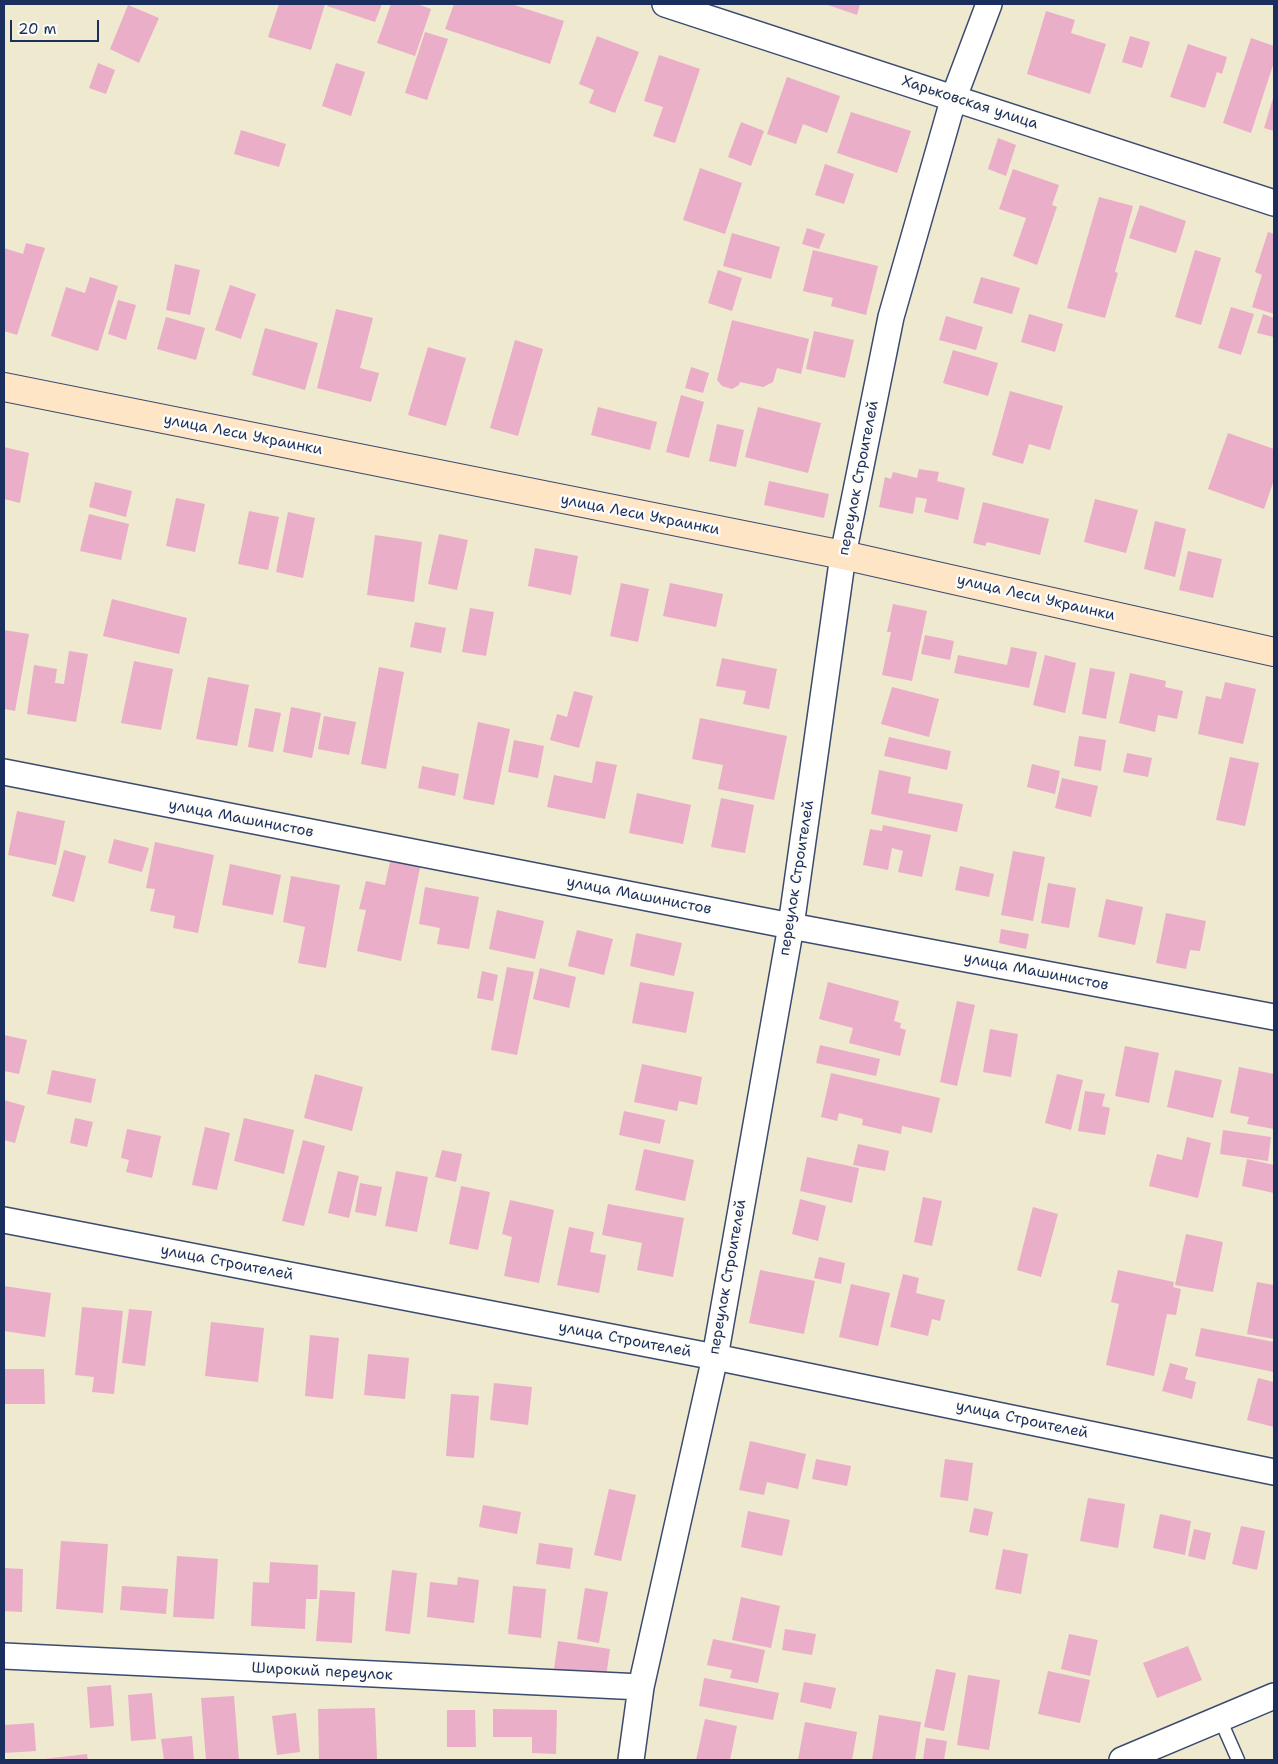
<!DOCTYPE html>
<html>
<head>
<meta charset="utf-8">
<style>
  body { margin:0 }
  #map { position:relative; width:1278px; height:1764px; overflow:hidden; background:#efe9cf; font-family:"Shantell Sans",sans-serif }
  canvas { display:block }
  .frame { position:absolute; inset:0; border:5px solid #1b2f5e; pointer-events:none }
  .scale { position:absolute; left:10px; top:20px; width:89px; height:22px; box-sizing:border-box; border:2px solid #1b2f5e; border-top:0; padding-left:6px; font-size:15px; line-height:18px; white-space:nowrap; color:#1b2f5e; -webkit-text-stroke:4px #fdfcf7; paint-order:stroke }
</style>
</head>
<body>
<div id="map">
<canvas width="1278" height="1764"></canvas>
<div class="frame"></div>
<div class="scale">20 m</div>
</div>
<script>
const c = document.querySelector('canvas').getContext('2d');
c.lineJoin = 'round';
function fill(path, color) {
  c.fillStyle = color;
  c.fill(path, 'evenodd');
}
function toPath(rows) {
  const path = new Path2D();
  for (const r of rows) {
    path.moveTo(r[0], r[1]);
    for (let i = 2; i < r.length; i += 2) path.lineTo(r[i], r[i + 1]);
  }
  return path;
}
function trace(path, color, width, dash) {
  c.strokeStyle = color;
  c.lineWidth = width;
  c.lineCap = dash ? 'butt' : 'round';
  c.setLineDash(dash || []);
  c.stroke(path);
}
function write(font, color, halo, rows, align = 'center') {
  c.font = font + ' "Shantell Sans",sans-serif';
  c.lineWidth = 5;
  c.setLineDash([]);
  c.textBaseline = 'middle';
  c.strokeStyle = halo;
  c.fillStyle = color;
  for (const [text, x, y, turn = 0] of rows) {
    c.save();
    c.translate(x, y);
    c.rotate((+turn || 0) * Math.PI / 180);
    c.textAlign = isNaN(turn) ? turn : align;
    if (halo) c.strokeText(text, 0, 0);
    c.fillText(text, 0, 0);
    c.restore();
  }
}
fill(toPath([
  [279,4,325,4,311,50,268,37],
  [328,4,382,4,375,22,327,6],
  [391,4,417,4,431,9,415,56,377,43],
  [454,4,511,4,564,21,550,64,445,29],
  [825,4,860,4,857,15],
  [128,5,159,18,139,63,110,49],
  [1046,11,1075,20,1071,33,1106,44,1090,94,1027,74],
  [425,32,448,39,427,100,405,93],
  [597,36,639,52,615,113,589,103,594,90,579,84],
  [1130,36,1150,42,1142,68,1122,62],
  [1251,38,1274,46,1274,62,1251,133,1223,123],
  [1188,44,1227,57,1222,74,1217,72,1205,108,1170,97],
  [659,55,700,69,675,143,653,136,663,107,644,101],
  [98,63,115,70,106,94,89,88],
  [336,63,365,72,351,116,322,106],
  [787,77,840,96,827,133,803,124,796,144,767,134],
  [1274,95,1274,131,1264,128],
  [851,112,911,131,897,173,837,153],
  [741,122,764,131,751,166,728,157],
  [241,130,286,144,279,167,234,154],
  [998,138,1016,145,1006,176,988,169],
  [825,164,854,174,844,204,815,195],
  [700,168,742,183,725,234,683,220],
  [1013,169,1059,185,1052,205,1057,207,1037,265,1013,256,1026,218,999,209],
  [1099,197,1133,206,1115,272,1118,273,1105,318,1067,308],
  [1140,205,1186,221,1176,253,1129,238],
  [807,228,825,234,819,249,802,244],
  [1268,232,1274,234,1274,314,1252,307,1262,275,1255,272],
  [732,233,780,247,771,279,723,266],
  [26,243,45,248,17,335,4,331,4,248,23,254],
  [813,250,878,266,866,315,831,306,833,298,803,291],
  [1195,250,1221,258,1201,325,1175,317],
  [175,264,200,270,190,315,166,310],
  [718,270,742,278,732,311,708,303],
  [90,277,118,286,98,351,51,336,66,287,85,293],
  [981,277,1020,288,1012,314,973,303],
  [230,285,256,294,241,339,215,330],
  [118,300,136,305,126,340,108,334],
  [1231,307,1254,314,1241,355,1218,348],
  [336,309,373,318,360,368,379,373,371,402,317,388],
  [1029,314,1063,324,1055,352,1021,342],
  [1263,314,1274,318,1274,337,1257,333],
  [946,316,983,327,976,350,939,340],
  [166,317,205,328,196,360,157,349],
  [732,320,809,339,801,374,777,368,773,382,763,387,740,382,739,385,732,389,722,386,717,380],
  [265,328,318,343,305,390,252,375],
  [814,331,854,340,845,378,806,369],
  [515,340,543,349,518,436,490,428],
  [428,347,466,358,446,426,408,415],
  [953,350,998,363,988,396,943,383],
  [691,367,709,373,703,393,685,388],
  [1010,391,1063,406,1050,450,1029,444,1023,464,992,455],
  [681,395,704,402,689,458,666,452],
  [598,407,657,422,650,450,591,435],
  [758,407,821,423,808,473,745,457],
  [717,424,744,430,736,467,709,461],
  [1228,433,1274,449,1274,480,1264,509,1208,489],
  [4,447,29,453,20,503,4,499],
  [919,469,939,472,937,481,965,488,958,520,924,512,927,499,916,497,913,514,879,507,885,477,891,479,893,472,917,478],
  [769,481,829,494,824,518,764,505],
  [95,482,132,491,126,517,89,507],
  [176,498,205,504,195,552,166,546],
  [1095,499,1138,510,1126,553,1084,542],
  [983,502,1049,519,1040,555,987,542,985,546,973,543],
  [249,511,279,517,268,570,238,564],
  [288,512,315,518,303,578,276,572],
  [89,514,129,524,121,560,80,551],
  [1155,521,1186,529,1175,577,1144,569],
  [439,534,468,540,457,590,428,584],
  [375,535,422,542,414,602,367,595],
  [535,548,578,556,571,595,528,586],
  [1188,551,1222,559,1213,598,1179,590],
  [621,583,649,589,638,642,610,636],
  [670,583,723,594,716,627,663,616],
  [112,599,187,618,179,654,103,636],
  [893,604,927,611,912,681,882,675,891,632,887,632],
  [470,608,494,612,486,656,462,652],
  [415,622,446,628,441,653,410,647],
  [4,630,29,634,15,711,4,709],
  [925,635,954,641,950,660,921,654],
  [1011,647,1037,652,1029,688,954,673,958,655,1007,665],
  [69,651,88,654,76,722,27,714,34,665,57,669,55,683,64,684],
  [1045,655,1076,663,1065,713,1033,705],
  [722,658,777,669,769,709,743,704,746,691,716,686],
  [134,661,173,669,161,730,121,723],
  [379,667,404,672,386,769,361,764],
  [1090,668,1115,672,1106,719,1082,714],
  [1130,673,1166,681,1165,687,1183,691,1177,719,1158,715,1155,732,1119,723],
  [208,677,249,685,237,746,196,739],
  [1225,682,1256,689,1243,744,1198,734,1206,696,1221,699],
  [892,687,939,699,929,737,881,724],
  [574,691,593,696,579,748,550,740,557,714,567,717],
  [291,707,321,713,312,758,283,752],
  [255,708,281,713,273,752,248,747],
  [324,716,356,722,349,755,318,749],
  [700,718,787,736,774,800,718,789,723,765,692,759],
  [478,722,510,729,494,805,463,799],
  [1079,736,1106,740,1101,771,1074,766],
  [889,737,951,751,947,770,884,756],
  [514,740,544,746,538,778,508,772],
  [1127,753,1152,758,1148,777,1123,772],
  [1230,757,1259,763,1245,826,1216,820],
  [596,761,617,765,605,819,547,807,554,775,592,783],
  [1032,764,1060,771,1055,794,1027,787],
  [422,766,459,774,455,796,418,788],
  [879,770,911,777,908,793,963,804,957,832,871,814],
  [1062,778,1098,786,1091,817,1055,808],
  [637,793,691,805,683,844,629,833],
  [721,798,754,805,745,853,711,847],
  [17,811,65,821,56,865,8,855],
  [883,825,931,835,922,877,898,872,903,851,892,848,888,870,863,865,870,829,882,831],
  [114,839,149,848,142,872,108,863],
  [155,842,214,855,198,933,173,928,175,916,150,911,155,889,146,888],
  [64,850,86,856,74,902,52,896],
  [1013,851,1045,857,1033,921,1001,915],
  [391,857,421,863,401,961,357,951,366,910,359,909,366,881,385,885],
  [230,864,281,875,273,915,222,905],
  [960,866,994,874,989,897,955,890],
  [291,876,340,885,326,968,298,963,305,927,283,922],
  [1048,883,1076,888,1069,928,1041,923],
  [425,887,479,897,469,949,437,944,440,928,419,924],
  [1106,899,1143,907,1135,945,1098,937],
  [497,910,544,921,535,959,489,949],
  [1166,913,1206,921,1200,951,1190,950,1186,969,1156,963],
  [1001,929,1029,934,1026,949,999,943],
  [577,930,613,939,604,975,568,966],
  [636,933,682,943,674,976,630,966],
  [507,967,534,972,517,1055,491,1050],
  [540,968,576,977,569,1008,533,999],
  [482,971,498,975,493,1001,477,998],
  [640,982,694,992,686,1033,632,1023],
  [828,982,899,1001,894,1021,901,1023,900,1028,906,1030,900,1056,849,1043,853,1028,819,1019],
  [957,1001,975,1005,957,1086,940,1082],
  [990,1029,1018,1034,1011,1077,983,1072],
  [4,1035,27,1040,19,1074,4,1071],
  [820,1045,880,1059,876,1076,816,1063],
  [1125,1046,1159,1053,1149,1103,1115,1096],
  [642,1064,702,1077,697,1105,679,1101,677,1111,634,1102],
  [1239,1067,1274,1074,1274,1129,1247,1124,1249,1117,1230,1113],
  [52,1070,96,1079,91,1103,47,1094],
  [1175,1070,1222,1080,1213,1118,1167,1107],
  [831,1073,940,1098,932,1133,902,1126,901,1134,862,1125,863,1119,839,1113,837,1121,821,1117],
  [315,1074,363,1087,352,1131,304,1118],
  [1057,1074,1083,1080,1071,1130,1045,1123],
  [1085,1091,1105,1094,1102,1106,1110,1108,1105,1135,1078,1131],
  [4,1100,25,1106,15,1143,4,1140],
  [624,1111,665,1120,660,1144,619,1135],
  [75,1118,93,1122,87,1147,70,1143],
  [244,1118,294,1130,284,1174,234,1161],
  [205,1127,230,1133,217,1190,192,1185],
  [127,1129,161,1136,152,1178,126,1172,129,1160,121,1158],
  [1223,1130,1271,1137,1268,1161,1220,1154],
  [1187,1137,1211,1143,1198,1198,1149,1186,1157,1154,1182,1160],
  [303,1140,325,1146,304,1226,282,1221],
  [858,1144,889,1151,885,1171,853,1165],
  [644,1149,694,1160,685,1201,635,1190],
  [442,1150,462,1154,456,1182,435,1177],
  [807,1157,859,1168,852,1203,800,1191],
  [1247,1159,1274,1165,1274,1193,1242,1186],
  [338,1171,359,1176,349,1218,328,1213],
  [396,1171,428,1177,417,1232,385,1226],
  [360,1183,382,1187,376,1216,355,1212],
  [461,1186,490,1192,478,1250,449,1244],
  [923,1197,942,1201,932,1246,914,1242],
  [800,1199,826,1206,818,1241,792,1234],
  [510,1200,554,1210,539,1283,504,1276,512,1237,502,1234],
  [608,1204,684,1218,673,1277,637,1270,642,1243,602,1235],
  [1033,1207,1058,1214,1041,1277,1017,1270],
  [569,1227,594,1232,590,1252,606,1255,599,1293,557,1285],
  [1186,1234,1223,1242,1213,1292,1175,1285],
  [819,1257,845,1263,841,1284,814,1278],
  [760,1270,815,1281,804,1334,749,1323],
  [1118,1270,1174,1282,1173,1287,1181,1289,1176,1315,1167,1314,1154,1376,1106,1365,1119,1304,1111,1302],
  [903,1274,919,1278,916,1293,945,1300,940,1321,932,1319,928,1336,890,1327],
  [1257,1282,1274,1285,1274,1339,1247,1334],
  [851,1284,890,1293,878,1346,839,1337],
  [4,1286,51,1293,45,1337,4,1331],
  [82,1307,123,1311,114,1394,92,1392,94,1377,75,1375],
  [129,1309,152,1311,145,1366,122,1363],
  [211,1322,264,1328,258,1382,205,1376],
  [1201,1328,1274,1342,1274,1372,1195,1356],
  [310,1335,339,1338,333,1399,305,1396],
  [368,1354,409,1358,405,1399,364,1395],
  [1170,1363,1188,1368,1185,1379,1196,1382,1192,1399,1162,1391],
  [4,1369,44,1369,45,1404,4,1404],
  [1258,1378,1274,1382,1274,1427,1247,1420],
  [494,1383,532,1387,528,1425,490,1420],
  [451,1394,479,1396,474,1458,446,1456],
  [750,1441,806,1454,798,1489,767,1482,764,1495,739,1490],
  [816,1459,851,1466,847,1486,812,1479],
  [945,1459,973,1463,968,1501,940,1497],
  [609,1489,636,1495,621,1561,594,1555],
  [1088,1498,1125,1504,1118,1548,1080,1541],
  [483,1505,521,1512,517,1534,479,1527],
  [974,1508,993,1512,988,1536,969,1532],
  [748,1511,790,1520,782,1556,741,1547],
  [1160,1514,1191,1521,1185,1555,1153,1548],
  [1241,1526,1265,1531,1257,1570,1232,1564],
  [1194,1529,1211,1533,1205,1560,1188,1556],
  [61,1541,108,1544,103,1613,56,1609],
  [539,1543,573,1548,570,1569,536,1564],
  [1003,1549,1028,1554,1021,1594,995,1589],
  [177,1556,218,1559,214,1619,173,1617],
  [270,1562,318,1565,317,1599,306,1599,305,1629,251,1626,253,1582,269,1583],
  [4,1568,23,1569,22,1612,4,1611],
  [392,1570,417,1573,410,1634,385,1631],
  [458,1577,479,1580,474,1623,427,1617,430,1582,457,1585],
  [122,1586,168,1589,166,1614,120,1610],
  [513,1586,546,1589,541,1638,508,1634],
  [585,1588,608,1592,599,1643,577,1639],
  [320,1590,355,1592,352,1643,316,1641],
  [741,1597,780,1606,771,1648,732,1640],
  [785,1629,816,1634,812,1655,782,1650],
  [1069,1634,1098,1640,1090,1676,1061,1669],
  [713,1639,765,1650,758,1683,730,1678,732,1670,707,1665],
  [558,1641,610,1649,606,1677,554,1669],
  [1188,1646,1202,1680,1157,1698,1143,1663],
  [936,1669,956,1673,944,1731,924,1727],
  [1048,1671,1090,1680,1080,1723,1038,1714],
  [968,1675,1000,1680,989,1750,957,1745],
  [704,1678,779,1693,773,1720,699,1706],
  [804,1682,836,1688,831,1709,800,1702],
  [111,1685,114,1726,90,1728,87,1687],
  [152,1693,156,1739,131,1741,128,1695],
  [234,1696,239,1760,206,1760,201,1698],
  [375,1708,377,1759,319,1760,318,1709],
  [493,1709,557,1710,556,1754,532,1753,532,1737,493,1737],
  [447,1710,475,1710,476,1747,447,1747],
  [296,1713,300,1752,277,1755,272,1716],
  [879,1715,921,1722,915,1760,872,1760],
  [705,1719,737,1726,730,1760,696,1760],
  [805,1722,857,1732,852,1760,798,1760],
  [34,1723,36,1751,4,1753,4,1725],
  [192,1736,194,1760,164,1760,161,1739],
  [926,1738,947,1741,944,1760,923,1760],
  [87,1754,88,1760,44,1760,44,1759]
]), '#eaaec8');
const service = toPath([
  [1220,1719,1238,1760]
]);
const minor = toPath([
  [665,4,1274,203],
  [4,772,791,926,1274,1017],
  [4,1220,715,1357,1274,1472],
  [4,1656,641,1687],
  [631,1760,641,1687,715,1357,791,926,843,555,891,317,954,97,989,4],
  [1122,1760,1274,1696]
]);
const secondary = toPath([
  [4,387,843,555,1274,652]
]);
trace(service, '#3b4b6f', 15);
trace(minor, '#3b4b6f', 28);
trace(secondary, '#3b4b6f', 30);
trace(service, '#fff', 12);
trace(minor, '#fff', 25);
trace(secondary, '#fde5c5', 28);
write('15px', '#1b2f5e', '#fdfcf7', [
  ["Харьковская улица",970,103,18],
  ["улица Леси Украинки",243,435,11],
  ["переулок Строителей",859,478,-79],
  ["улица Леси Украинки",640,515,11],
  ["улица Леси Украинки",1036,598,13],
  ["улица Машинистов",241,819,11],
  ["переулок Строителей",797,878,-81],
  ["улица Машинистов",639,896,11],
  ["улица Машинистов",1036,972,11],
  ["улица Строителей",227,1263,11],
  ["переулок Строителей",728,1277,-80],
  ["улица Строителей",625,1340,11],
  ["улица Строителей",1022,1420,12],
  ["Широкий переулок",322,1672,3]
]);
</script>
</body>
</html>
